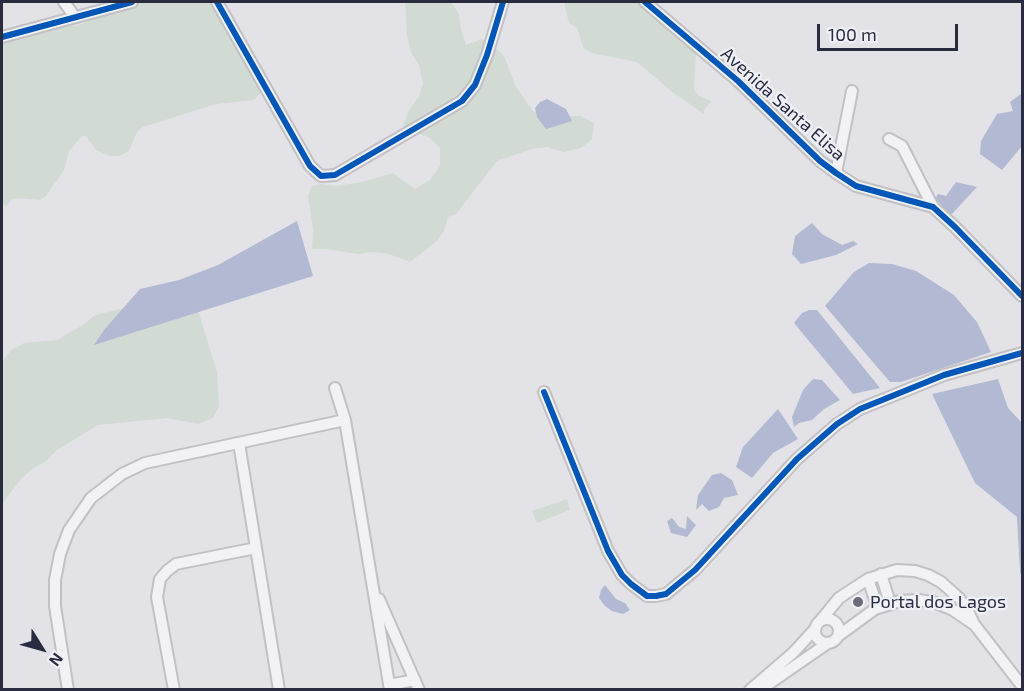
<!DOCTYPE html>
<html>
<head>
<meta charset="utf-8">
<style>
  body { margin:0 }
  #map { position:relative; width:1024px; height:691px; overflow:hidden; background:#e3e3e7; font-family:"Exo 2",sans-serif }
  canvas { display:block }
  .frame { position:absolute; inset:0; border:3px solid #292c41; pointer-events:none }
  .north { position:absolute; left:12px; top:619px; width:60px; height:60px; -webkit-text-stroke:4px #f0f1f7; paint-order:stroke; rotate:127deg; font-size:16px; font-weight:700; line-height:24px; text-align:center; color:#292c41 }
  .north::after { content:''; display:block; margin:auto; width:21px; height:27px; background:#292c41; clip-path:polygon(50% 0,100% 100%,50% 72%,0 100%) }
  .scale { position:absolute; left:817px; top:24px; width:141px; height:27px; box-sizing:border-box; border:3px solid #292c41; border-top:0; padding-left:8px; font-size:18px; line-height:21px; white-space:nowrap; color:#292c41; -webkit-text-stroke:4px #f0f1f7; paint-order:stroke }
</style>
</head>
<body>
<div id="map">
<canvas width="1024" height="691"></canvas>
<div class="frame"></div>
<div class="north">N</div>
<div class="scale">100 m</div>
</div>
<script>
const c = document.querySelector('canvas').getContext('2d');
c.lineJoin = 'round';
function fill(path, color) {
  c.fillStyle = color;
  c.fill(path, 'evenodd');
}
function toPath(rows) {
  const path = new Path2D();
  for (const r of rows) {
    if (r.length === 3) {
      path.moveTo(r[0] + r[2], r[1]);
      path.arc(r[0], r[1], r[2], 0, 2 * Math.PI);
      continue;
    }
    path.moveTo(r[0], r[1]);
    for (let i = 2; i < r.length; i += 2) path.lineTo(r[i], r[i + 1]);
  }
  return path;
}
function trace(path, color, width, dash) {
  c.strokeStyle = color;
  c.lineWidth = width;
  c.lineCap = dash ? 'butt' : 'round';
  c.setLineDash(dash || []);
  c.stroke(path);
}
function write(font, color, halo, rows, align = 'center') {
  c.font = font + ' "Exo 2",sans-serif';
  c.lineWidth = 4.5;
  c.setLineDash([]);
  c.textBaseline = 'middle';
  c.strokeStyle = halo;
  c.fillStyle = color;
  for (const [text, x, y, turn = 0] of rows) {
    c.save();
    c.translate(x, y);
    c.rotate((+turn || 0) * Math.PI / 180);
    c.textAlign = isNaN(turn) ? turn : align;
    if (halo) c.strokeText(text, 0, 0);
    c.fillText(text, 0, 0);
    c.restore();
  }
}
fill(toPath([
  [128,2,219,2,232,15,258,74,262,87,261,93,254,100,216,104,143,127,137,132,129,151,119,156,110,156,96,150,86,136,82,136,69,151,64,170,46,196,40,200,17,198,11,200,6,207,2,203,2,41,44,29,79,25,94,19,99,15,104,16],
  [405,2,451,2,459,14,461,30,466,45,482,39,494,46,504,56,516,87,533,111,546,117,581,116,594,123,592,139,581,148,564,152,547,147,532,149,497,161,456,214,448,217,444,231,437,241,410,262,389,254,373,252,358,254,327,249,312,249,313,229,308,196,311,187,320,184,336,186,362,182,393,173,415,189,430,180,440,166,440,148,430,138,403,127,409,110,419,97,423,83,419,65,411,52,407,35],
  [564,2,642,2,693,46,696,53,694,90,699,96,711,101,704,110,704,114,671,91,637,62,592,53,584,49,577,28,569,23],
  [155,301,197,307,217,372,219,406,213,418,198,424,167,418,98,425,57,450,45,462,32,469,21,479,2,504,2,362,11,350,24,343,57,340,83,325,95,315],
  [567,499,570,510,537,523,532,511]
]), '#d1dad3');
fill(toPath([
  [1021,94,1022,146,1002,170,980,154,981,141,997,114,1013,111,1010,102],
  [547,99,566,109,572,121,546,129,537,117,535,108,540,102],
  [956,182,977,187,951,215,935,199,938,194,946,196],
  [297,221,313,276,94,345,104,330,140,289,179,280,218,265],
  [812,223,822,234,842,245,853,241,858,244,836,255,801,264,792,254,795,236],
  [869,263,892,264,916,271,954,295,977,322,991,352,901,382,890,382,825,306,854,272],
  [809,310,817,310,880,388,853,394,794,323,802,313],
  [813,379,822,380,840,400,824,409,812,420,799,423,794,427,792,417,803,390],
  [998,379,1008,408,1022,423,1022,578,1020,572,1017,517,975,483,932,394],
  [778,409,798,439,773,453,752,478,736,467,743,447],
  [721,473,732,480,738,495,724,498,719,507,709,511,702,504,696,510,698,495,712,475],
  [687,516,696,525,687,537,671,533,667,521,672,518,679,527,686,529],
  [605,585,616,599,625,603,630,610,623,614,612,611,605,606,599,598,601,590]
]), '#b1b9d3');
const minor = toPath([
  [64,2,75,17],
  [217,2,310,166,321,176,335,175,462,101,475,85,487,55,503,2],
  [645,2,738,81,820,161,836,173,856,186,933,207,955,227,1022,296],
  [2,37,132,2],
  [889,139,902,146,933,207],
  [836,173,852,91],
  [335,388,345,420,390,690],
  [544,392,608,551,622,575,631,584,647,596,656,596,666,594,695,570,797,459,837,424,860,409,944,375,1022,353],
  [239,443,279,690],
  [881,574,890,603],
  [868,579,878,608],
  [379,599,419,690],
  [827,631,12],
  [821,620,839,598,868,579,897,570,915,571,928,575,941,582,959,598,968,611,974,624,1022,686],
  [838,636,875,609,900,601,919,600,936,603,953,610,972,623],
  [389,685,415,680],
  [68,690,55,606,55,580,60,554,69,530,91,498,122,474,145,463,345,420],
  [174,690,157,597,160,579,167,571,176,564,256,548],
  [750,690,794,652,814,630],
  [760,690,828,643]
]);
trace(minor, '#c0c0c5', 14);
trace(minor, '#f2f2f4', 10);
trace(toPath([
  [217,2,310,166,321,176,335,175,462,101,475,85,487,55,503,2],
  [645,2,738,81,820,161,836,173,856,186,933,207,955,227,1022,296],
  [2,37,132,2],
  [544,392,608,551,622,575,631,584,647,596,656,596,666,594,695,570,797,459,837,424,860,409,944,375,1022,353]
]), '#0057b8', 6);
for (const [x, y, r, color] of [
  [858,602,6,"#6a6c7b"]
]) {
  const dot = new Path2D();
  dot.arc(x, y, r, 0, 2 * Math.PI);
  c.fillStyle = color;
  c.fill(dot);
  trace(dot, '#f0f1f7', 2);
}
write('18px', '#292c41', '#f0f1f7', [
  ["Avenida Santa Elisa",783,104,42]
]);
write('18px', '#292c41', '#f0f1f7', [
  ["Portal dos Lagos",870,602]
], 'left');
</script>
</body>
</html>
